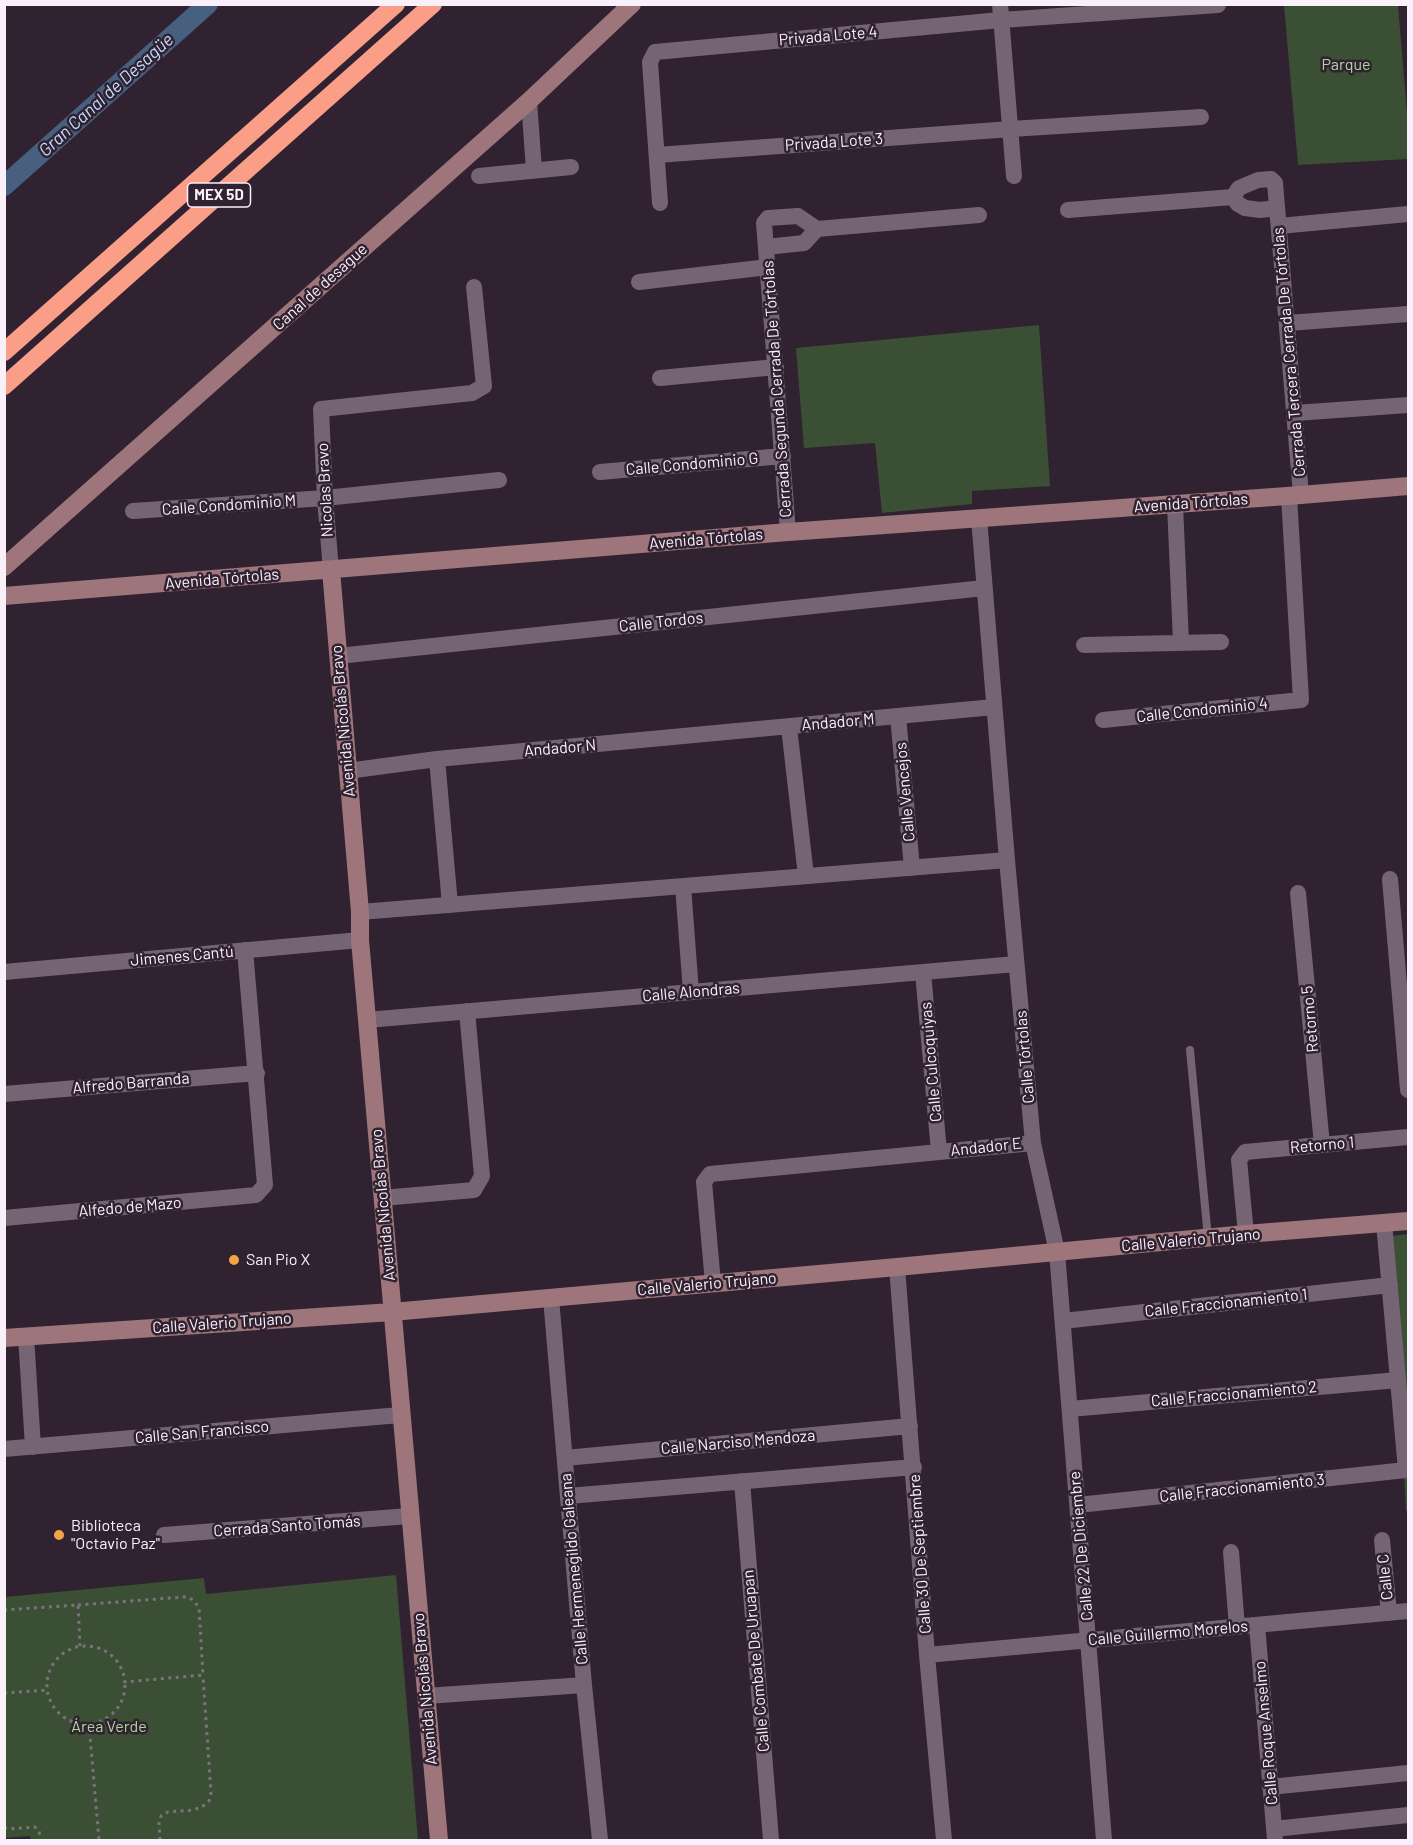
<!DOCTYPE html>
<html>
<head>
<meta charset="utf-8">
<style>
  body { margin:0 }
  #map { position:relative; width:1413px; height:1845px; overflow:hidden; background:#302230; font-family:Barlow,sans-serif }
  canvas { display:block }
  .frame { position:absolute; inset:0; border:6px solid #faf0f9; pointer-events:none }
</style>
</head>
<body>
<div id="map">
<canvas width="1413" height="1845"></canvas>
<div class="frame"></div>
</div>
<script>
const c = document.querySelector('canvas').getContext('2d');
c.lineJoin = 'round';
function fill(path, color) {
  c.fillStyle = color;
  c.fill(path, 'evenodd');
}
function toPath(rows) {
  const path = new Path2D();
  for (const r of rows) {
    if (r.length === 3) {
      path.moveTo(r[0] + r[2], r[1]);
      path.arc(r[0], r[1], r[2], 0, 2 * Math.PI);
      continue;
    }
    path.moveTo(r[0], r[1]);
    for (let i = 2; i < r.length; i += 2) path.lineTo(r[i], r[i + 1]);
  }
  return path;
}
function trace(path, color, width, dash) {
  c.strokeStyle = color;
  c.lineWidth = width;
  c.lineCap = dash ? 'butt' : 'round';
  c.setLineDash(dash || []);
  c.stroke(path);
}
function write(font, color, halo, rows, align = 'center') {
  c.font = font + ' Barlow,sans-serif';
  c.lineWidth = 5;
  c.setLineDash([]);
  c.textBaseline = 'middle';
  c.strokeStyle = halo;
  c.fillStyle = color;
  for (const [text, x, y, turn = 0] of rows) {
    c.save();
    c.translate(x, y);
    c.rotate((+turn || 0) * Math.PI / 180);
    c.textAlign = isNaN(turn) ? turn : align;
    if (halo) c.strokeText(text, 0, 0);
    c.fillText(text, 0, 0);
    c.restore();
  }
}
fill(toPath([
  [1284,5,1398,5,1408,125,1408,159,1298,165],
  [1039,325,1050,486,972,491,972,504,882,513,875,443,804,448,796,348],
  [1408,1234,1408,1510,1406,1511,1391,1236],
  [396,1575,418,1840,31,1840,30,1836,5,1838,5,1597,204,1578,206,1594]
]), '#3b4f34');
trace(toPath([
  [4,186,208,4]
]), '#48607f', 20);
trace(toPath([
  [78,1605,184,1597,190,1598,195,1602,199,1608,203,1675,124,1682],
  [4,1610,78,1605,80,1646],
  [86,1685,39],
  [4,1693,48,1690],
  [89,1724,99,1840],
  [4,1828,9,1829,35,1827,39,1831,41,1840],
  [160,1840,159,1823,161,1816,168,1812,193,1810,202,1807,209,1801,211,1793,203,1676]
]), '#7e717e', 3, [3, 4.5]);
trace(toPath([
  [1190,1050,1208,1238]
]), '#756474', 8);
trace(toPath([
  [1000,4,1014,176],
  [529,101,534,170],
  [657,155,1011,129,1201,117],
  [479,176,571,167],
  [1233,197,1239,188,1258,180,1271,179,1275,183,1301,495],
  [1233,197,1238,204,1245,208,1260,210,1277,208],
  [660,203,650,62,655,52,1001,20,1218,5],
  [1068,210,1233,197],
  [1279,226,1408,214],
  [766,247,804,243,817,229],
  [639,282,768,267],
  [1288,323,1408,314],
  [660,378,776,367],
  [1295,413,1408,405],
  [600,472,783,456],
  [1175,504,1181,642],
  [133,511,325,498,499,480],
  [979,518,1007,860,1033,1143,1057,1252,1104,1840],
  [788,532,764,223,768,218,798,216,817,229,979,215],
  [331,570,325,498,321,409,472,393,484,386,474,287],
  [1084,645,1221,642],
  [338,656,984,588],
  [898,716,912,868],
  [1103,720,1301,700,1289,496],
  [789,727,806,876],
  [437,759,450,905],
  [347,771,437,759,994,707],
  [1390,879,1408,1090],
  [683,886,691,992],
  [1298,893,1322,1145],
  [360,912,1007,860],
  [4,972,360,940],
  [923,972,939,1152],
  [367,1020,1016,964],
  [4,1094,257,1073],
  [382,1198,474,1190,482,1176,467,1011],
  [4,1218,256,1195,265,1185,245,950],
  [1246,1234,1239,1160,1245,1152,1408,1137],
  [897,1267,927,1655,944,1840],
  [713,1283,704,1182,710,1174,1033,1143],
  [551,1298,584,1685,600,1840],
  [1063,1321,1390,1285],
  [26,1336,33,1447],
  [1070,1409,1398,1380],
  [4,1449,400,1415],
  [565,1458,910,1426],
  [742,1481,771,1840],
  [568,1496,914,1467],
  [1078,1505,1406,1470,1384,1223],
  [164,1535,409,1516],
  [1382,1540,1389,1613],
  [1231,1552,1237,1627],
  [1257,1625,1275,1840],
  [927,1655,1408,1611],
  [426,1696,584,1685],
  [1270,1787,1408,1773],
  [1274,1829,1408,1815]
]), '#756474', 16);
trace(toPath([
  [4,567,529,101,632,4],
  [331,570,360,912,360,940,439,1840],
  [4,596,788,532,1301,495,1408,486],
  [4,1338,392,1312,897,1267,1246,1234,1408,1221]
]), '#9d757a', 18);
trace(toPath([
  [4,352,396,4],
  [4,386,433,4]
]), '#fb9e88', 18);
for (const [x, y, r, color] of [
  [234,1260,6,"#f4a344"],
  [59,1535,6,"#f4a344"]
]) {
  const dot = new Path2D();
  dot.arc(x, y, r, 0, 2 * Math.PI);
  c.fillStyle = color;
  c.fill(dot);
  trace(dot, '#302230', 2);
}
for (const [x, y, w] of [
  [219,195,63]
]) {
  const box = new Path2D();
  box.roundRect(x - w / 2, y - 12, w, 24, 4.5);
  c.fillStyle = '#302230';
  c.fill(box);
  trace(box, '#faf0f9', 1.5);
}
write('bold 15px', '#faf0f9', null, [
  ["MEX 5D",219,195]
]);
write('16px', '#faf0f9', '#302230', [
  ["Privada Lote 4",828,36,-5],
  ["Privada Lote 3",834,142,-4],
  ["Canal de desague",320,287,-42],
  ["Cerrada Tercera Cerrada De Tórtolas",1289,352,-95],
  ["Cerrada Segunda Cerrada De Tórtolas",777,389,-94],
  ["Calle Condominio G",692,464,-5],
  ["Nicolas Bravo",325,490,-93],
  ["Avenida Tórtolas",1191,503,-4],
  ["Calle Condominio M",229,505,-4],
  ["Avenida Tórtolas",706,539,-5],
  ["Avenida Tórtolas",222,579,-5],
  ["Calle Tordos",661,622,-6],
  ["Calle Condominio 4",1202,710,-6],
  ["Avenida Nicolás Bravo",343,721,-95],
  ["Andador M",838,722,-5],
  ["Andador N",560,748,-5],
  ["Calle Vencejos",905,792,-95],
  ["Jimenes Cantú",182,956,-5],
  ["Calle Alondras",691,992,-5],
  ["Retorno 5",1310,1019,-95],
  ["Calle Tórtolas",1025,1057,-95],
  ["Calle Culcoquiyas",931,1062,-95],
  ["Alfredo Barranda",131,1083,-5],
  ["Retorno 1",1322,1145,-5],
  ["Andador E",986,1147,-6],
  ["Avenida Nicolás Bravo",383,1205,-95],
  ["Alfedo de Mazo",130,1207,-5],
  ["Calle Valerio Trujano",1191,1240,-5],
  ["Calle Valerio Trujano",707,1284,-5],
  ["Calle Fraccionamiento 1",1226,1303,-6],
  ["Calle Valerio Trujano",222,1323,-4],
  ["Calle Fraccionamiento 2",1234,1394,-5],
  ["Calle San Francisco",202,1432,-5],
  ["Calle Narciso Mendoza",738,1442,-5],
  ["Calle Fraccionamiento 3",1242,1488,-6],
  ["Cerrada Santo Tomás",287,1526,-4],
  ["Calle 22 De Diciembre",1081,1546,-95],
  ["Calle 30 De Septiembre",920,1554,-94],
  ["Calle Hermenegildo Galeana",574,1569,-95],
  ["Calle C",1385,1577,-96],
  ["Calle Guillermo Morelos",1168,1633,-5],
  ["Calle Combate De Uruapan",756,1661,-95],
  ["Avenida Nicolás Bravo",425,1689,-95],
  ["Calle Roque Anselmo",1266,1733,-95]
]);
write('16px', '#add69e', '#302230', [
  ["Parque",1346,65],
  ["Área Verde",109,1727]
]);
write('16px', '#faf0f9', '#302230', [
  ["San Pio X",246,1260],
  ["Biblioteca",71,1526],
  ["\"Octavio Paz\"",71,1544]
], 'left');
write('italic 18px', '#c3dcfd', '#302230', [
  ["Gran Canal de Desagüe",106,95,-42]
]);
</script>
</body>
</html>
